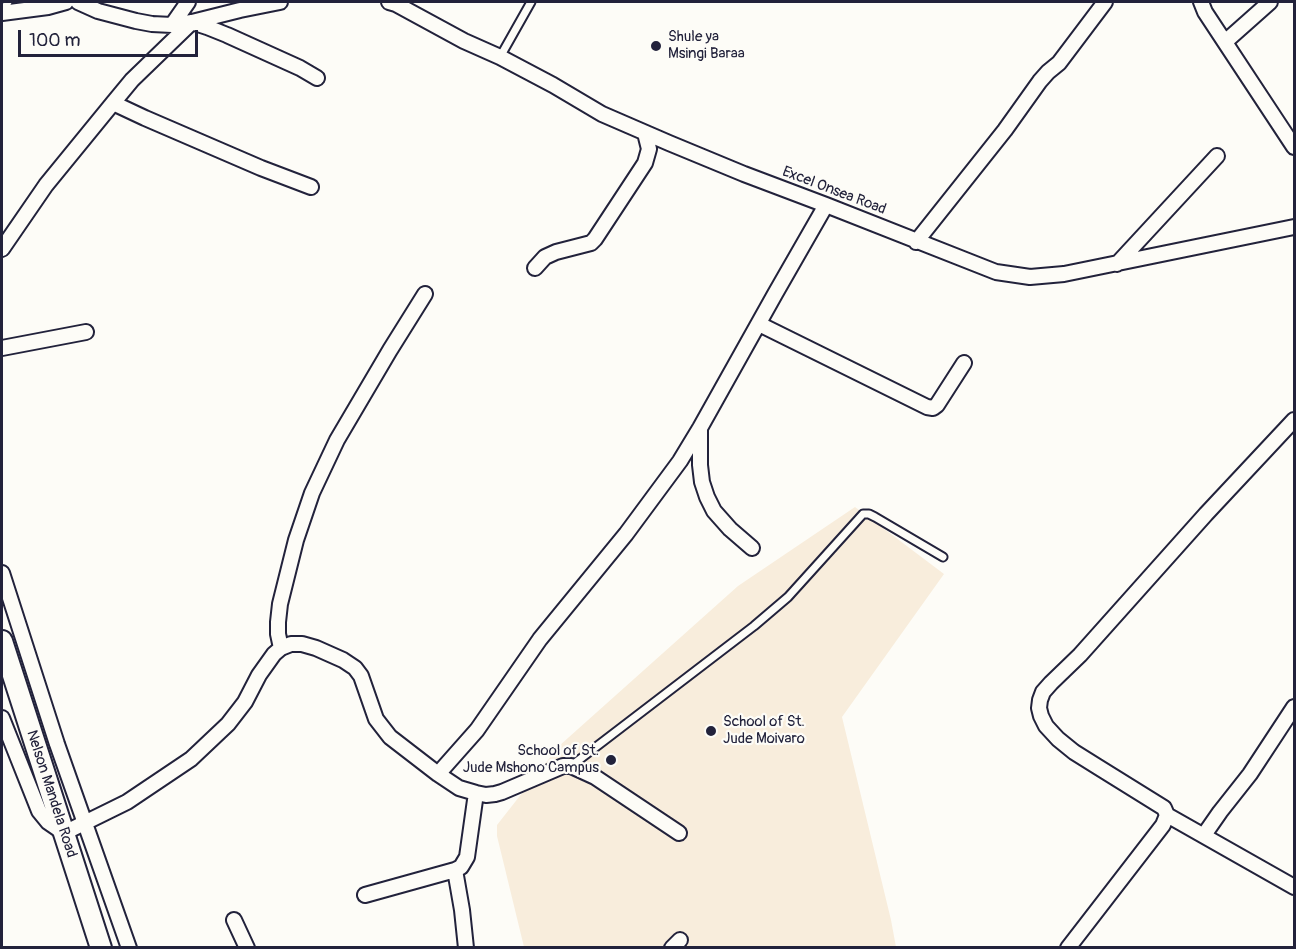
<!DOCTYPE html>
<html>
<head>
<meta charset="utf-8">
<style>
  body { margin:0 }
  #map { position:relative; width:1296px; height:949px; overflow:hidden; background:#fdfcf7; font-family:Pangolin,sans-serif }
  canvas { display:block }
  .frame { position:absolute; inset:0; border:3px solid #22223b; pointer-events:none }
  .scale { position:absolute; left:18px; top:30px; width:180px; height:27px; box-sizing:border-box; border:3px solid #22223b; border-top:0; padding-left:8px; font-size:18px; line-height:21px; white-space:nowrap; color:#22223b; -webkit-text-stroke:4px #fdfcf7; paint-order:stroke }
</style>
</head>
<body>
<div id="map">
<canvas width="1296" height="949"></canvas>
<div class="frame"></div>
<div class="scale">100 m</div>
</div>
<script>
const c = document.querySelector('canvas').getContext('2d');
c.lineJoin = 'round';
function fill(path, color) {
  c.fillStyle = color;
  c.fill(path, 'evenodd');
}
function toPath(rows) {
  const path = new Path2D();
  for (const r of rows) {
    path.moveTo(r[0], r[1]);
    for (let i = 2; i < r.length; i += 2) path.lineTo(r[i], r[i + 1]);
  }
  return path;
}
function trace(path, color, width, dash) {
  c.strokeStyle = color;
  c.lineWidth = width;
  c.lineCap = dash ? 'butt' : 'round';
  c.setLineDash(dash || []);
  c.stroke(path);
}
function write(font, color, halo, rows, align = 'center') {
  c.font = font + ' Pangolin,sans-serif';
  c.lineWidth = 4.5;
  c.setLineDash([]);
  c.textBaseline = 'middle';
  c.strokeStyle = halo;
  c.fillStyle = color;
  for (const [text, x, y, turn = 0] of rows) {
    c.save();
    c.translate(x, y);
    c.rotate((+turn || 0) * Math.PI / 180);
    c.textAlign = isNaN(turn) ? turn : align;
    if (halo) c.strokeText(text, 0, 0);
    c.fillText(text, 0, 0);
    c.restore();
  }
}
fill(toPath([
  [855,507,944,574,842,717,891,920,896,947,524,947,497,836,497,825,559,746,738,586]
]), '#f8eddc');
const lane = toPath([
  [2,13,8,2],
  [500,57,531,2],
  [571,766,754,626,788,597,863,514,869,514,875,517,943,557]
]);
const street = toPath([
  [78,2,98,11,136,21,152,24,172,25,192,22,240,10,280,2],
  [389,2,396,4,464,41,500,57,553,85,602,114,669,143,744,174,826,205,996,272,1030,277,1064,274,1294,227],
  [1201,2,1205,12,1294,147],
  [2,13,48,7,66,2],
  [172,25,188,2],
  [1225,42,1270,2],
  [113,103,145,118,261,168,311,187],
  [916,242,1005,130,1040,81,1048,72,1059,63,1105,2],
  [2,249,46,185,113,103,132,80,192,22,207,27,227,35,300,68,317,78],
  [1117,264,1217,156],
  [535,268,545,257,556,252,591,243,595,239,645,163,649,149,645,133],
  [759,324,927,407,933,408,937,405,964,363],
  [2,348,86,332],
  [700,430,700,465,702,482,707,497,714,511,730,529,752,548],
  [2,573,57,744,129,948],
  [281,648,278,634,278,622,280,604,296,540,312,493,337,440,390,350,425,294],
  [2,718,39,811,48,822,64,833,127,802,191,759,228,724,245,702,259,675,274,654,281,648,291,644,302,644,316,648,343,660,355,668,361,676,376,719,390,737,438,774,459,788,476,793,486,795,495,794,502,792,563,766,571,766,595,777,679,833],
  [438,774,477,730,540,639,626,534,680,461,700,428,775,294,826,205],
  [1167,815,1294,887],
  [1204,835,1220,812,1250,774,1294,707],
  [455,870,462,910,466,948],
  [365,895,455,870,461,867,467,857,476,793],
  [234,920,247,948],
  [672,948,680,940],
  [1068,948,1163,825,1167,815,1164,808,1098,767,1074,752,1058,739,1046,726,1041,716,1039,708,1040,700,1043,692,1051,683,1080,655,1206,514,1294,420]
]);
const secondary = toPath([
  [2,641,101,948]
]);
trace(lane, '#22223b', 11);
trace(street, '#22223b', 18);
trace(secondary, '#22223b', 24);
trace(lane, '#fdfcf7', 7);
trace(street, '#fdfcf7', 14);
trace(secondary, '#fdfcf7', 20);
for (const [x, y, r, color] of [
  [656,46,6,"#22223b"],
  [711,731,6,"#22223b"],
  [611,760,6,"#22223b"]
]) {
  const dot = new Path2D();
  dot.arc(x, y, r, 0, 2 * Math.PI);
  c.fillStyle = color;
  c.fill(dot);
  trace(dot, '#fdfcf7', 2);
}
write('15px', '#22223b', '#fdfcf7', [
  ["Shule ya",668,37],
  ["Msingi Baraa",668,54],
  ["School of St.",723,722],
  ["Jude Moivaro",723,739],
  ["School of St.",599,751,"right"],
  ["Jude Mshono Campus",599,768,"right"]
], 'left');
write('15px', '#22223b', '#fdfcf7', [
  ["Excel Onsea Road",834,191,21],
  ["Nelson Mandela Road",51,794,72]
]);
</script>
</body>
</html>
